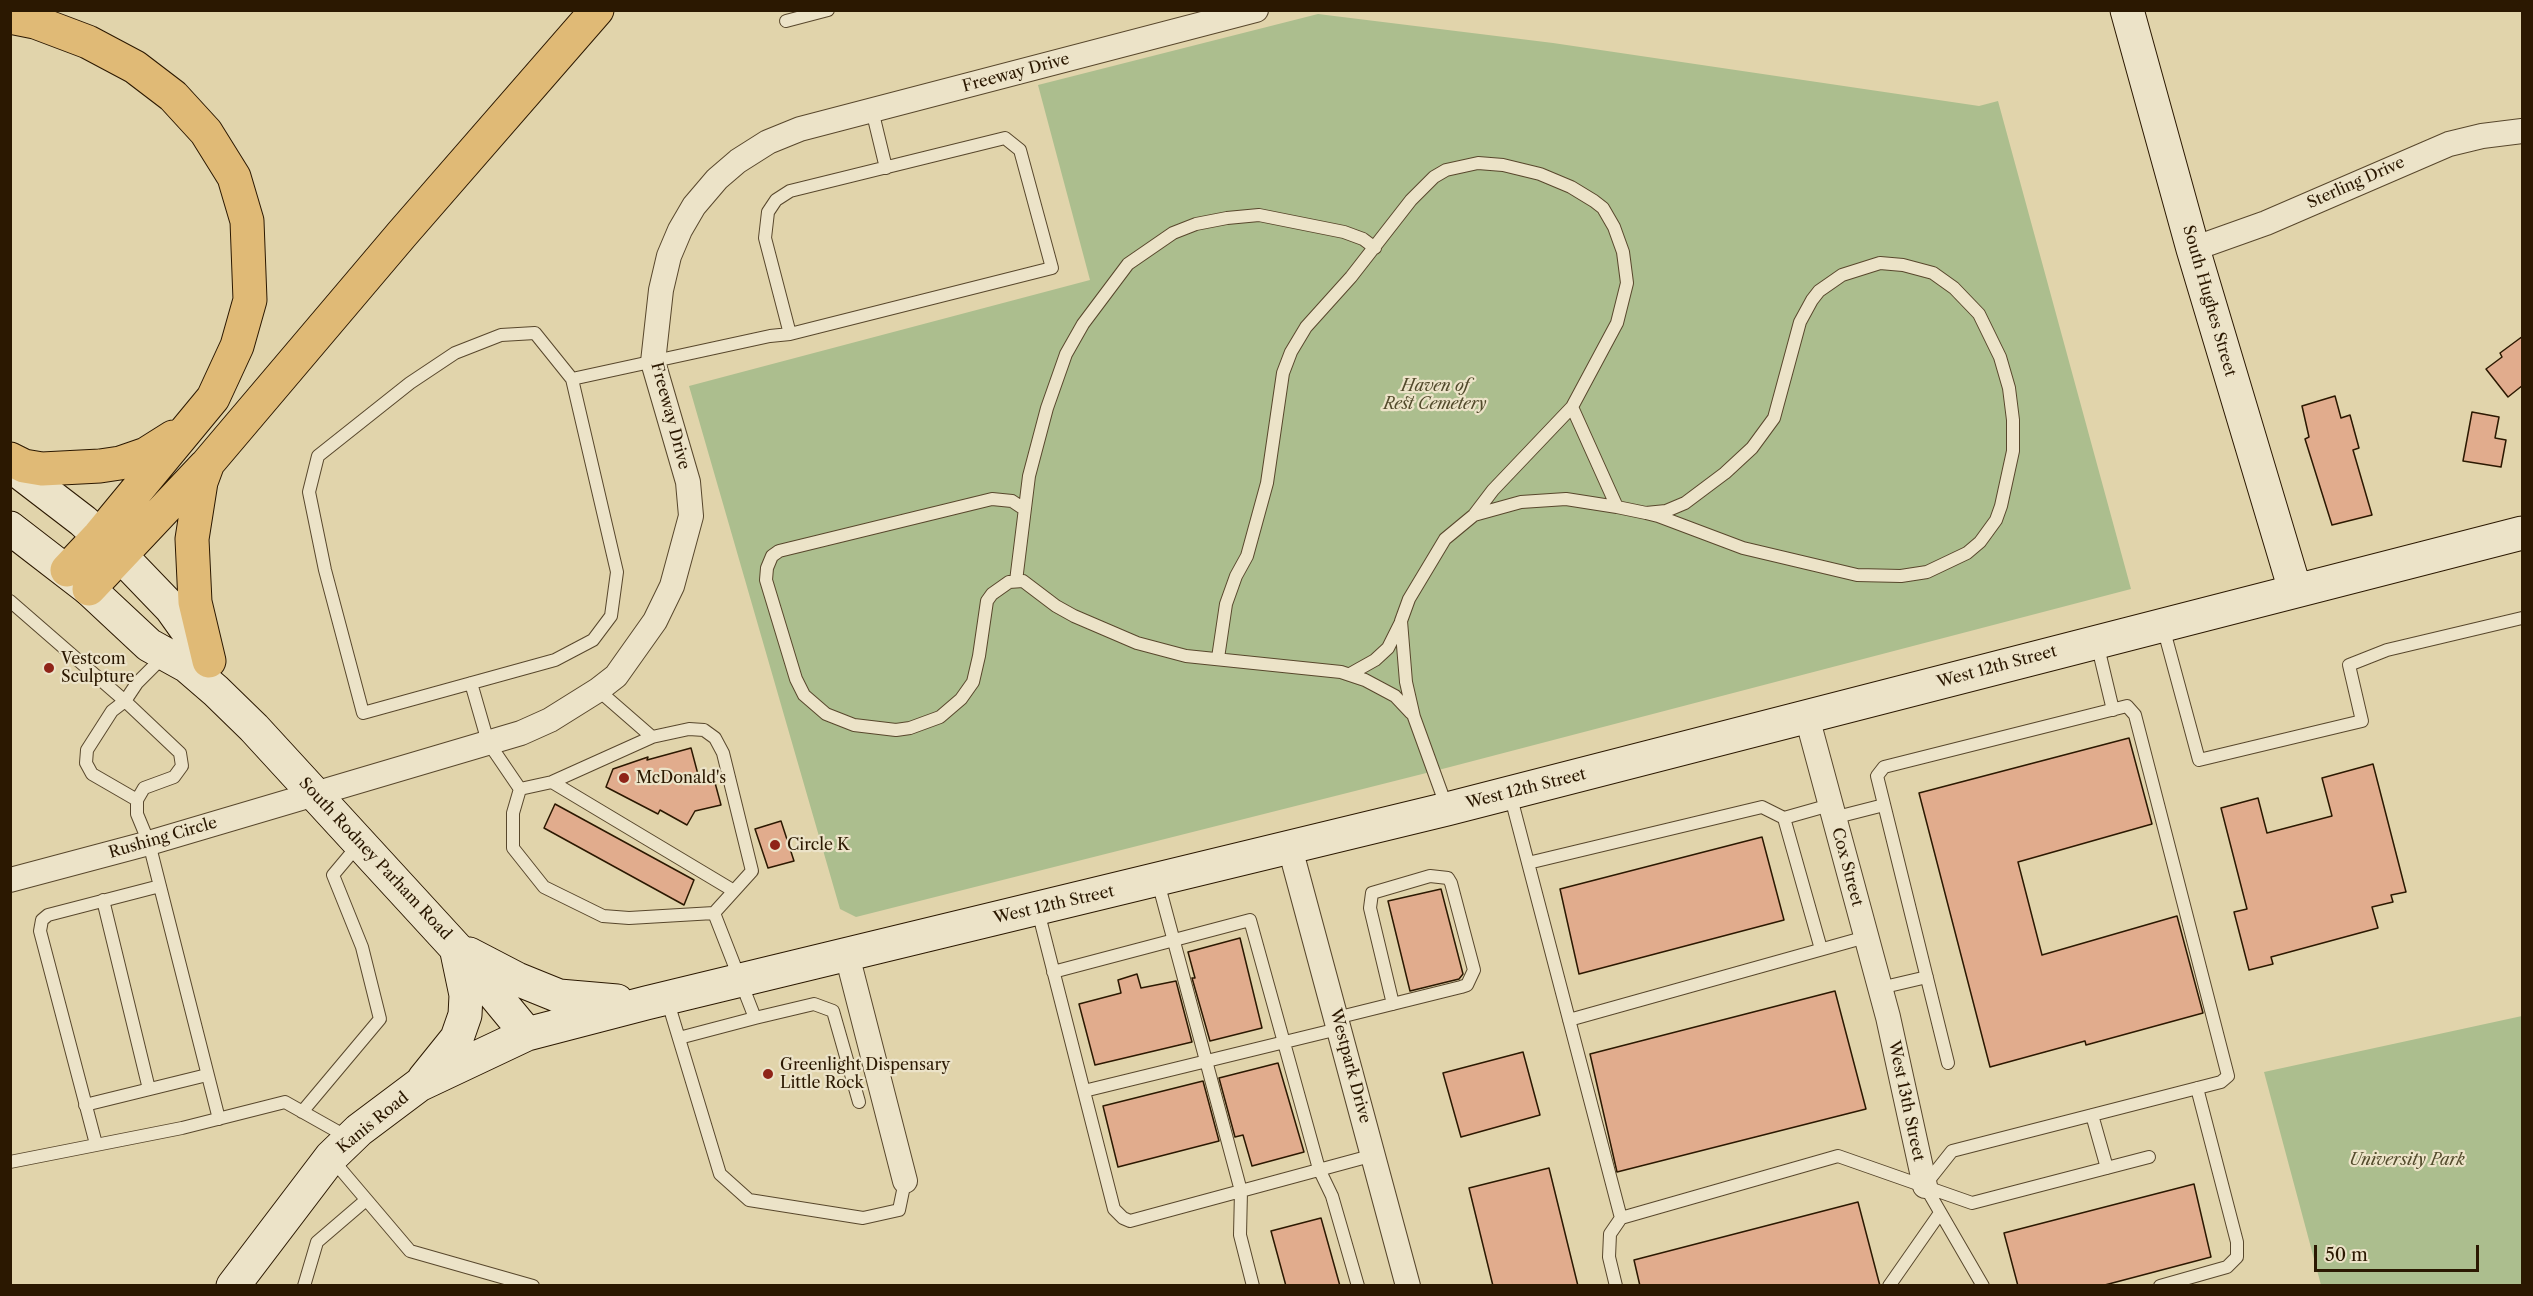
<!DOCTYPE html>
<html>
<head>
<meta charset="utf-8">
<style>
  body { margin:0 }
  #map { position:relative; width:2533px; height:1296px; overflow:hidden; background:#e1d4ab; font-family:"Libre Caslon Text",serif }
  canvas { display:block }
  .frame { position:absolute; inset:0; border:12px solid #2b1801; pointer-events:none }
  .scale { position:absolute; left:2314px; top:1245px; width:165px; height:27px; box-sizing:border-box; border:3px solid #2b1801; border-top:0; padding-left:8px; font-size:18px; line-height:21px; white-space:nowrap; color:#2b1801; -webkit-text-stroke:4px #ece3c8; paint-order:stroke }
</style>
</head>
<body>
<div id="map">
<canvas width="2533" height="1296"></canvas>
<div class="frame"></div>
<div class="scale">50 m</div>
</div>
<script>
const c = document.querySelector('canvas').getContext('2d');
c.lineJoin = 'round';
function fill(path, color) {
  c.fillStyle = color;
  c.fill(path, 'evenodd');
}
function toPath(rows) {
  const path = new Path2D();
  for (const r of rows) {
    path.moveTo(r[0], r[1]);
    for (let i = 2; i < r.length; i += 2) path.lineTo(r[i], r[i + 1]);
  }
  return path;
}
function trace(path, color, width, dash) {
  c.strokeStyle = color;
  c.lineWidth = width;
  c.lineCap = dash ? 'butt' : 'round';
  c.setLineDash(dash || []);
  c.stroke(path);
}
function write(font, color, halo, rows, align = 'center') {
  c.font = font + ' "Libre Caslon Text",serif';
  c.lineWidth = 4.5;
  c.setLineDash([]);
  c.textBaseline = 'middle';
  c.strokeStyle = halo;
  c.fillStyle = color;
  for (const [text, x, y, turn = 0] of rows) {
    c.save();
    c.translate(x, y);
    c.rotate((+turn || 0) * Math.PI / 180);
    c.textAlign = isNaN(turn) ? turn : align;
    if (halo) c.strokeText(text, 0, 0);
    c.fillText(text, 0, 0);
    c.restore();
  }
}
fill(toPath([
  [1318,14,1553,43,1979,106,1998,101,2131,589,1450,767,856,917,840,909,689,386,1090,280,1038,85],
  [2522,1016,2522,1285,2321,1285,2264,1072]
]), '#acbe8e');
const building = toPath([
  [2523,336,2523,385,2508,397,2486,369,2502,357,2500,353,2523,336],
  [2335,396,2341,418,2350,415,2359,448,2353,450,2372,515,2332,525,2305,439,2309,437,2302,406,2335,396],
  [2472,412,2499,417,2495,438,2506,440,2501,467,2463,461,2472,412],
  [2129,738,2152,824,2018,862,2042,955,2177,916,2203,1013,2086,1045,2085,1041,1990,1067,1919,793,2129,738],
  [691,748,700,782,714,779,721,805,695,811,687,825,660,810,658,814,606,787,613,769,648,757,647,760,691,748],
  [2373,764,2406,892,2391,895,2393,902,2372,907,2378,928,2271,957,2273,964,2249,970,2234,912,2247,909,2221,808,2258,798,2267,833,2332,816,2322,778,2373,764],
  [555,804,694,880,684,905,544,828,555,804],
  [781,821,794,861,768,868,755,829,781,821],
  [1762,837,1784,920,1579,974,1560,889,1762,837],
  [1441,889,1463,974,1459,979,1410,991,1388,901,1441,889],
  [1240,938,1262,1028,1210,1041,1192,978,1195,978,1188,952,1240,938],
  [1137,974,1141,988,1176,981,1192,1042,1095,1065,1079,1004,1121,993,1118,980,1137,974],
  [1835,991,1866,1109,1617,1172,1590,1054,1835,991],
  [1523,1052,1540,1115,1461,1137,1443,1073,1523,1052],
  [1278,1063,1304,1152,1252,1166,1243,1135,1235,1137,1219,1078,1278,1063],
  [1203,1081,1219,1141,1118,1167,1103,1106,1203,1081],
  [1549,1168,1578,1286,1493,1286,1469,1188,1549,1168],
  [2194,1184,2211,1257,2101,1286,2018,1286,2004,1233,2194,1184],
  [1858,1202,1880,1286,1640,1286,1634,1260,1858,1202],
  [1321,1218,1340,1286,1286,1286,1271,1231,1321,1218]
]);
fill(building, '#e1ac8d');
trace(building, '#2b1801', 1.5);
const lane = toPath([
  [786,21,828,10],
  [872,110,886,168],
  [1880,263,1903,265,1933,273,1954,288,1979,314,2000,357,2009,388,2013,420,2013,451,2001,506,1996,520,1980,542,1967,553,1927,572,1901,576,1857,575,1743,548,1658,516,1646,513,1666,511,1685,503,1725,473,1752,448,1774,418,1800,322,1812,300,1819,291,1842,275,1880,263],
  [572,379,617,572,611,616,593,640,555,660,363,713,325,570,309,492,318,456,410,383,455,353,501,335,535,333,572,379,770,336,790,334,1052,268,1020,150,1005,138,790,191,776,200,768,212,765,238,790,334],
  [1572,407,1617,507,1646,513],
  [1024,509,1012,501,992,499,779,551,772,556,767,568,766,580,796,679,804,695,826,714,854,725,896,730,910,728,940,717,961,699,973,682,979,656,987,601,992,594,1009,582,1023,581,1056,606,1074,616,1137,643,1186,656,1341,672,1365,680,1395,696,1411,713],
  [1474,515,1521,502,1566,499,1617,507],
  [1016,581,1029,476,1047,408,1066,354,1083,324,1128,264,1173,233,1196,224,1227,218,1259,215,1344,232,1363,239,1375,248],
  [10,601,125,701,112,711,87,750,86,763,92,774,137,800],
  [2163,627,2199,760,2362,721,2349,665,2387,650,2522,618],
  [2097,643,2113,710],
  [164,656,137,683,125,701,180,753,182,766,174,777,144,788,137,800,137,814,149,843,219,1119],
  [1218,658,1226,604,1236,576,1247,556,1267,483,1283,373,1291,352,1306,327,1351,277,1411,200,1434,177,1446,170,1478,163,1503,165,1540,174,1571,187,1594,201,1603,208,1614,227,1623,252,1627,283,1617,323,1572,407,1493,490,1474,515,1445,539,1409,599,1401,621,1406,682,1414,717,1447,808],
  [1350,674,1375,660,1388,648,1400,624],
  [471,683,488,742,520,789,513,813,513,848,544,887,603,916,629,918,714,913,755,1018,814,1004,833,1011,859,1102],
  [598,690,652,737],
  [552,782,734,891],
  [520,789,552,782,652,737,689,729,704,730,715,738,723,753,752,871,714,913],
  [1510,794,1621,1218,1838,1156,1972,1203,2149,1157],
  [1784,818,1821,949],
  [1833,818,1884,805],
  [1528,863,1762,807,1784,818,1830,805],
  [1158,882,1241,1191,1240,1235,1253,1286],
  [103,900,149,1089],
  [1038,911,1114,1209,1123,1218,1130,1221,1374,1155],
  [1053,972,1250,920,1319,1169,1332,1196,1358,1286],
  [1880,988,1927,977],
  [667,999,720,1174,749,1200,863,1218,899,1210,905,1181],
  [1336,1018,1461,987,1467,985,1474,970,1451,883,1448,878,1430,876,1372,893,1370,908,1393,1004],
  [1569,1020,1866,937],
  [679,1038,755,1018],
  [1084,1091,1338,1029],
  [85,1105,207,1075],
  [302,1112,380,1019,362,947,333,875,359,844],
  [2092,1115,2107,1168],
  [96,1144,40,931,42,920,48,915,160,886],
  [331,1158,410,1251,533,1286],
  [10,1162,182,1128,285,1102,349,1138],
  [1925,1185,1952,1151,2221,1082,2228,1076,2135,715,2127,706,1884,767,1877,776,1948,1063],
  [1925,1186,1983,1286],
  [304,1286,317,1242,366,1200],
  [1616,1286,1609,1257,1610,1234,1621,1218],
  [1889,1286,1940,1213],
  [2160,1286,2227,1267,2237,1257,2237,1242,2197,1088]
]);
const street = toPath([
  [2193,249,2266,223,2449,144,2482,136,2522,131],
  [1807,717,1888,1017,1925,1186],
  [1290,848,1408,1286],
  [10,880,149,843,521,733,550,720,598,690,616,676,655,621,672,586,691,516,688,482,653,362,661,290,669,256,680,230,694,206,717,179,738,161,768,142,800,129,1256,10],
  [847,955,905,1181]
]);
const secondary = toPath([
  [2127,10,2193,249,2295,590],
  [10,465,83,521,120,555,171,608,208,660],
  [10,528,89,589,149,645,187,666,216,691,254,728,456,948,527,1034],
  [469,954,517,979,559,996,617,1001],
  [424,1079,457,1038,465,1015,466,995,457,952],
  [233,1286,331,1157,359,1130,419,1085,527,1034,646,1003,1447,809,2522,533]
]);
const highway = toPath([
  [10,17,35,22,88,42,135,67,173,96,206,132,234,177,247,221,250,300,237,346,213,398,99,536,67,570],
  [10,459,24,466,42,469,100,466,120,463,146,454,173,437],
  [89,589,205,466],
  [209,661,195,602,192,539,201,482,208,463,402,234,597,10]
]);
trace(lane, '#58472c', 14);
trace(street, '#58472c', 26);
trace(secondary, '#2b1801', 35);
trace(highway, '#2b1801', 35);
trace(lane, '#ece3c8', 12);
trace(street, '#ece3c8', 24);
trace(secondary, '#ece3c8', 33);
trace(highway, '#e0ba76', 33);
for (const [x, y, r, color] of [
  [49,668,6,"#8f2418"],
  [624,778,6,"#8f2418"],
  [775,845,6,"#8f2418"],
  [768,1074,6,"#8f2418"]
]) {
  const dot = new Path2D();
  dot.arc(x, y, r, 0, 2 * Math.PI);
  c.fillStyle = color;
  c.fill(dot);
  trace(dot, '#ece3c8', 2);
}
write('16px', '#2b1801', '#ece3c8', [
  ["Freeway Drive",1016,73,-15],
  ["Sterling Drive",2356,183,-24],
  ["South Hughes Street",2209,301,74],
  ["Freeway Drive",670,416,75],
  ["West 12th Street",1997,667,-15],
  ["West 12th Street",1526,789,-14],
  ["Rushing Circle",163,838,-16],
  ["South Rodney Parham Road",375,859,47],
  ["Cox Street",1847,867,75],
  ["West 12th Street",1054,905,-13],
  ["Westpark Drive",1350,1066,75],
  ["West 13th Street",1906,1101,78],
  ["Kanis Road",373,1123,-39]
]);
write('italic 16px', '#524a2b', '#ece3c8', [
  ["Haven of",1435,386],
  ["Rest Cemetery",1435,404],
  ["University Park",2407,1160]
]);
write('16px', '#2b1801', '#ece3c8', [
  ["Vestcom",61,659],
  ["Sculpture",61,677],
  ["McDonald's",636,778],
  ["Circle K",787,845],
  ["Greenlight Dispensary",780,1065],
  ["Little Rock",780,1083]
], 'left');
</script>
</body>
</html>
